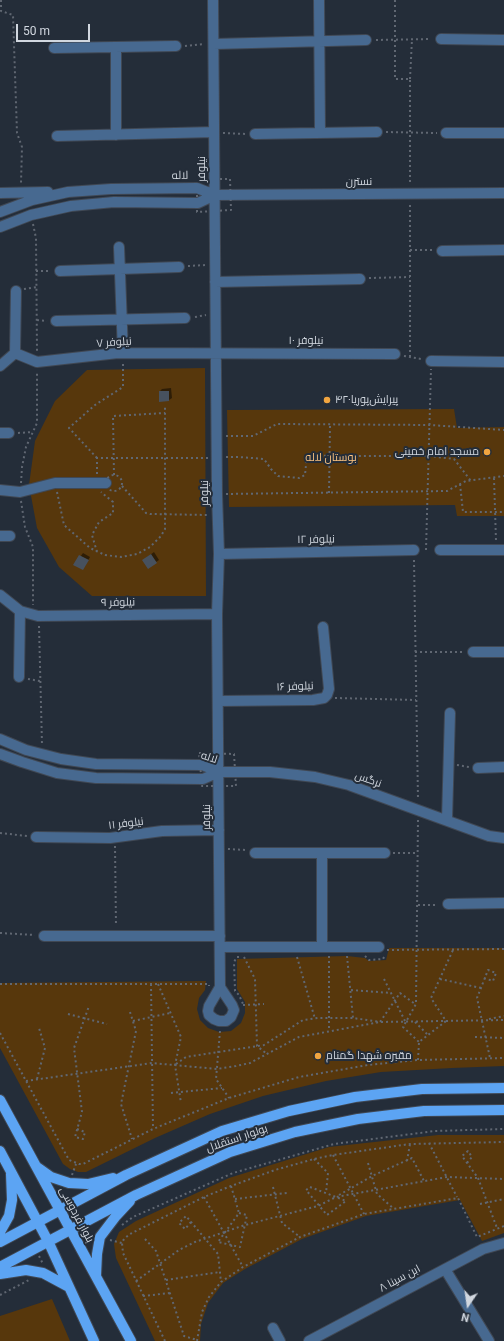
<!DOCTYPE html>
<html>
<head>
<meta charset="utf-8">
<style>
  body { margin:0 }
  #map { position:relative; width:504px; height:1341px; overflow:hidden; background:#242d39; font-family:Roboto,sans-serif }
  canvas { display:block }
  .north { position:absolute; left:448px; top:1285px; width:40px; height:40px; -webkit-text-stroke:3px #242d39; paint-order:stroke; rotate:193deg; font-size:11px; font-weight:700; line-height:16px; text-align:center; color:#d1d7df }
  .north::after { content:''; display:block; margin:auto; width:14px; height:18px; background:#d1d7df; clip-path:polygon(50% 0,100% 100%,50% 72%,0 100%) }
  .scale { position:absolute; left:16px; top:24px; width:74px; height:18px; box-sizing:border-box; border:2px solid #d1d7df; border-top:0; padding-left:5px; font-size:12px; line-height:14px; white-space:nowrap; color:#d1d7df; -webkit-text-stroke:3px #242d39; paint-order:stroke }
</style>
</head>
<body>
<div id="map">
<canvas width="504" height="1341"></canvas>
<div class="north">N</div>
<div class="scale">50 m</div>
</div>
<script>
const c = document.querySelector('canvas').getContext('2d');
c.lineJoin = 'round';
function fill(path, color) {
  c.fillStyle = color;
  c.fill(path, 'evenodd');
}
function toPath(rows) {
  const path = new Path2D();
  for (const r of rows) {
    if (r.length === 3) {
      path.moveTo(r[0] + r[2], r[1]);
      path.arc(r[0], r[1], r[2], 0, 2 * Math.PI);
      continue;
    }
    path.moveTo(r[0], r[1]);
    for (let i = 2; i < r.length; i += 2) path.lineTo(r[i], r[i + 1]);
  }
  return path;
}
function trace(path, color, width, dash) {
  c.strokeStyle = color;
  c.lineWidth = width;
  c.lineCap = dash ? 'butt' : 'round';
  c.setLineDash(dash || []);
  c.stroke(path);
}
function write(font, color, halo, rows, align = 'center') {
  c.font = font + ' Roboto,Cairo,sans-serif';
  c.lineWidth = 4;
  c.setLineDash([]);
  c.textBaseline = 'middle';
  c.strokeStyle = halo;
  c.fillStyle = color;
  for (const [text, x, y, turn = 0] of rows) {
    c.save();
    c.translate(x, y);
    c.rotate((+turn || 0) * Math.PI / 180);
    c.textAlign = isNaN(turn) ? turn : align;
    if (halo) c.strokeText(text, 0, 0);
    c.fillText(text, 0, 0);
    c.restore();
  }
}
fill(toPath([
  [205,368,206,596,92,596,59,567,37,528,29,485,35,441,55,401,87,370],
  [454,409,457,428,504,427,504,516,457,516,455,505,229,507,227,410],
  [389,948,504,948,504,1066,452,1068,381,1072,326,1081,263,1096,210,1114,155,1138,86,1172,78,1172,70,1169,63,1164,0,1048,0,983,206,981,205,990,199,998,197,1009,200,1020,208,1028,219,1032,231,1031,241,1023,245,1013,245,1002,237,989,237,959,347,956,365,958,369,961,386,960],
  [438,1135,504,1135,504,1233,482,1241,460,1200,366,1216,302,1239,245,1269,223,1283,208,1303,201,1324,200,1341,155,1341,116,1258,114,1244,119,1232,136,1221,229,1178,329,1147],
  [52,1299,70,1341,0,1341,0,1316]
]), '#57370c');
fill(toPath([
  [171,388,172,398,169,400,160,391,162,389],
  [154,552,159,560,156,562,146,558],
  [83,553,90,557,85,566,75,564]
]), '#0007');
fill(toPath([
  [159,391,169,391,169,401,159,402],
  [151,554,157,563,148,569,142,560],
  [79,555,89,560,83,570,73,565]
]), '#47515e');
const minor = toPath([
  [213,0,217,494,219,554,217,614,220,987,209,1006,208,1011,209,1015,214,1019,219,1021,226,1021,231,1017,234,1010,232,1005,220,987],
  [319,0,320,133],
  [441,39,504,40],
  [214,44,366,40],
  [116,47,116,135],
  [54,48,176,46],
  [446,133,504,133],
  [255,134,377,132],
  [57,136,214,132],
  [0,193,48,192],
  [0,212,32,200,68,192,111,189,197,188,215,195,504,193],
  [0,227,31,215,71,206,114,202,198,203,215,195],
  [119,247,123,353],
  [442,251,504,250],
  [60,271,179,267],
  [215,282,360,279],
  [56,321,185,318],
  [15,353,37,362,118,353,395,354],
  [431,361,504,362],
  [0,366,15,353,16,291],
  [0,433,9,433],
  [0,490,20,492,55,483,106,483],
  [0,536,10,536],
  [440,550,504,550],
  [219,554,414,550],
  [0,595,20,611,38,616,217,614],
  [473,652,504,652],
  [19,677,20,611],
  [218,701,313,700,324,698,327,695,329,689,323,627],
  [0,739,26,750,61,759,96,764,202,765,219,772],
  [0,754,22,762,57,773,96,778,203,779,219,772,270,772,315,777,349,785,489,836,504,838],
  [478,768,504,767],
  [447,820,450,713],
  [36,837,110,838,162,831,219,830],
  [255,853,385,853],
  [448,904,504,903],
  [44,936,220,936],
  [220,947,379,947],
  [322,947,322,853],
  [445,1269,489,1341],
  [273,1328,280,1341],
  [309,1341,483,1249,504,1243]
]);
const major = toPath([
  [0,1100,131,1341],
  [0,1151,48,1241,94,1341],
  [37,1167,51,1177,69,1183,88,1184,113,1178],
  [0,1232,9,1216,12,1200,11,1174],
  [0,1242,126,1175,222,1131,289,1111,355,1097,422,1089,504,1088],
  [0,1267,136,1195,230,1152,295,1132,358,1119,424,1111,504,1110],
  [0,1274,26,1270,43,1273,69,1287],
  [96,1276,97,1254,100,1237,116,1216,130,1201]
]);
trace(minor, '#404854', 12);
trace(major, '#404854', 12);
trace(toPath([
  [1,0,1,11,13,15,17,133,22,147,21,183],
  [395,0,395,79,410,79,410,184],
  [376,40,431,39],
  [185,46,204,44],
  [410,79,412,39],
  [386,132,437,133],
  [223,133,246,134],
  [200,179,230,179,231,210,197,212,197,188,200,179],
  [33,224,36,238,37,351],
  [410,250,433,250],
  [188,266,206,265],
  [36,271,51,271],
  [369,278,410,277],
  [24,289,37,287],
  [195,317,206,315],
  [37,320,47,321],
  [404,356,421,359],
  [410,357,410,203],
  [18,433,33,432],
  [226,436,253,436,277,424,430,425,504,430],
  [226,457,239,457,264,459,271,469,278,476,299,478,305,475,307,455,330,456,429,456,454,459,471,481],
  [97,458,69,428,95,405,123,387,123,361],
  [97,474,97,458,208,458],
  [114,483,8],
  [114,475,113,416,165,413],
  [494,478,496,541],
  [21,483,22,467,26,447,37,423,37,372],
  [460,484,463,512,504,512],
  [122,486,146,513,150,514,208,515],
  [57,492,64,525,90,548,105,555,121,557,137,554,150,547,161,536,165,529,165,406],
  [329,493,330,425],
  [226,494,447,491,466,481,504,476],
  [21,501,25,527,33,547,33,605],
  [426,550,431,369],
  [97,552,92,535,99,522,113,513,113,502,101,492],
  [414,560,418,799],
  [39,626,42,745],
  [415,652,464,652],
  [28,679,40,681],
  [335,698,416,700],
  [199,753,234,754,236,786,202,786,199,753],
  [457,765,469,767],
  [418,820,416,1004,403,1027,419,1042],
  [0,833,27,836],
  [115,846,116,926],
  [228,849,246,850],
  [393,853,418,853],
  [418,905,438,905],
  [0,933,35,935],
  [387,950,504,949],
  [329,956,329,1031],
  [347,956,353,1018],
  [365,956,369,960,383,959,385,955],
  [239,957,237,957,234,962,235,991,239,995,243,1004],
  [244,957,255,979,257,1046,267,1054],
  [297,957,315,1019],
  [484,978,493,981,496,973,488,970,477,998,490,1058],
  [384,979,405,1021],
  [440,979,481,988],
  [0,984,209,984,209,986],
  [151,984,153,1129],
  [158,984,181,1037,175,1065,181,1103],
  [351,990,391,993],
  [243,1005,264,1004],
  [130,1012,136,1031,121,1104,132,1139],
  [68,1014,107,1024],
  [489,1019,504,1016],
  [133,1021,170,1013],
  [415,1022,428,1035],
  [220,1031,216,1079,229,1098],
  [0,1033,69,1160,79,1164,83,1164,153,1129,229,1098,299,1077,368,1065,418,1060,504,1058],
  [475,1037,504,1038],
  [418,1060,419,1042,446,1021,431,998,453,950],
  [176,1064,186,1057,264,1045,303,1020,318,1018,353,1018,380,1022,400,993,415,1004],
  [37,1079,45,1048,39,1028],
  [26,1081,152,1063,217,1069,236,1066,250,1063,299,1037,380,1022,504,1020],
  [171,1093,222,1088],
  [77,1129,85,1132,83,1139,75,1137,82,1112,74,1048,89,1006],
  [429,1143,457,1197],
  [333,1155,364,1214],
  [314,1159,328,1173,326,1193],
  [407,1161,410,1144],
  [368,1163,377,1194,393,1208],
  [467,1163,472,1157,468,1151,462,1156,478,1178,497,1228],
  [72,1175,76,1164],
  [231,1186,239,1213],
  [273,1187,282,1223,300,1237],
  [310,1187,336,1197,346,1201,327,1215,306,1190,310,1187],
  [339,1195,372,1176,412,1158,424,1181],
  [204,1197,243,1267],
  [235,1199,287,1193],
  [480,1204,504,1199],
  [239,1213,247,1215,240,1247,218,1242,239,1213],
  [191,1222,185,1229,179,1223,186,1216,218,1254,221,1282],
  [122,1225,133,1217,233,1173,334,1144,435,1131,504,1129],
  [145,1239,156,1251,184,1336,197,1340],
  [110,1240,122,1243],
  [39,1256,43,1264],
  [166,1280,220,1272],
  [136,1281,179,1250,195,1242,245,1225,318,1206,336,1197,447,1177,504,1179],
  [0,1295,29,1280],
  [143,1296,170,1293],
  [165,1341,123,1253,122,1243,124,1239,130,1234,204,1197,231,1186,275,1170,314,1159,333,1155,410,1144,504,1142],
  [197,1341,202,1312,209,1297,221,1282,243,1267,300,1237,364,1214,458,1198,477,1237,504,1226]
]), '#606772', 2, [2, 3]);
trace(minor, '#476990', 10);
trace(major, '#5ca4f3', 10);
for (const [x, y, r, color] of [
  [327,400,4,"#f1a540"],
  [487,452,4,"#f1a540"],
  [318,1056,4,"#f1a540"]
]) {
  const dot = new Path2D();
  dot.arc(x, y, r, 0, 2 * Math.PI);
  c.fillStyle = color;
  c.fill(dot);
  trace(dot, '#242d39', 1.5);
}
write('11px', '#d1d7df', '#242d39', [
  ["نیلوفر",202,169,-90],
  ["لاله",180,176,-1],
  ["نسترن",359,182],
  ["نیلوفر ۱۰",306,341],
  ["نیلوفر ۷",114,343,-4],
  ["نیلوفر",205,493,-90],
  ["نیلوفر ۱۲",316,540,-1],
  ["نیلوفر ۹",118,603,-1],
  ["نیلوفر ۱۶",295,687,-2],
  ["لاله",209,758,18],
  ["نرگس",368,780,20],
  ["نیلوفر",207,817,-90],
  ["نیلوفر ۱۱",126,824,-7],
  ["بولوار استقلال",237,1139,-19],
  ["بلوار فردوسی",76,1215,62],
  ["ابن سینا ۸",400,1279,-28]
]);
write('11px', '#d1d7df', '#242d39', [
  ["پیرایش‌پوریا۴۲۰",335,400],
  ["مسجد امام خمینی",479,452,"right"],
  ["مقبره شهدا گمنام",326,1056]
], 'left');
write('11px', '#fbc380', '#242d39', [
  ["بوستان لاله",331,458]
]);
</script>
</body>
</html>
